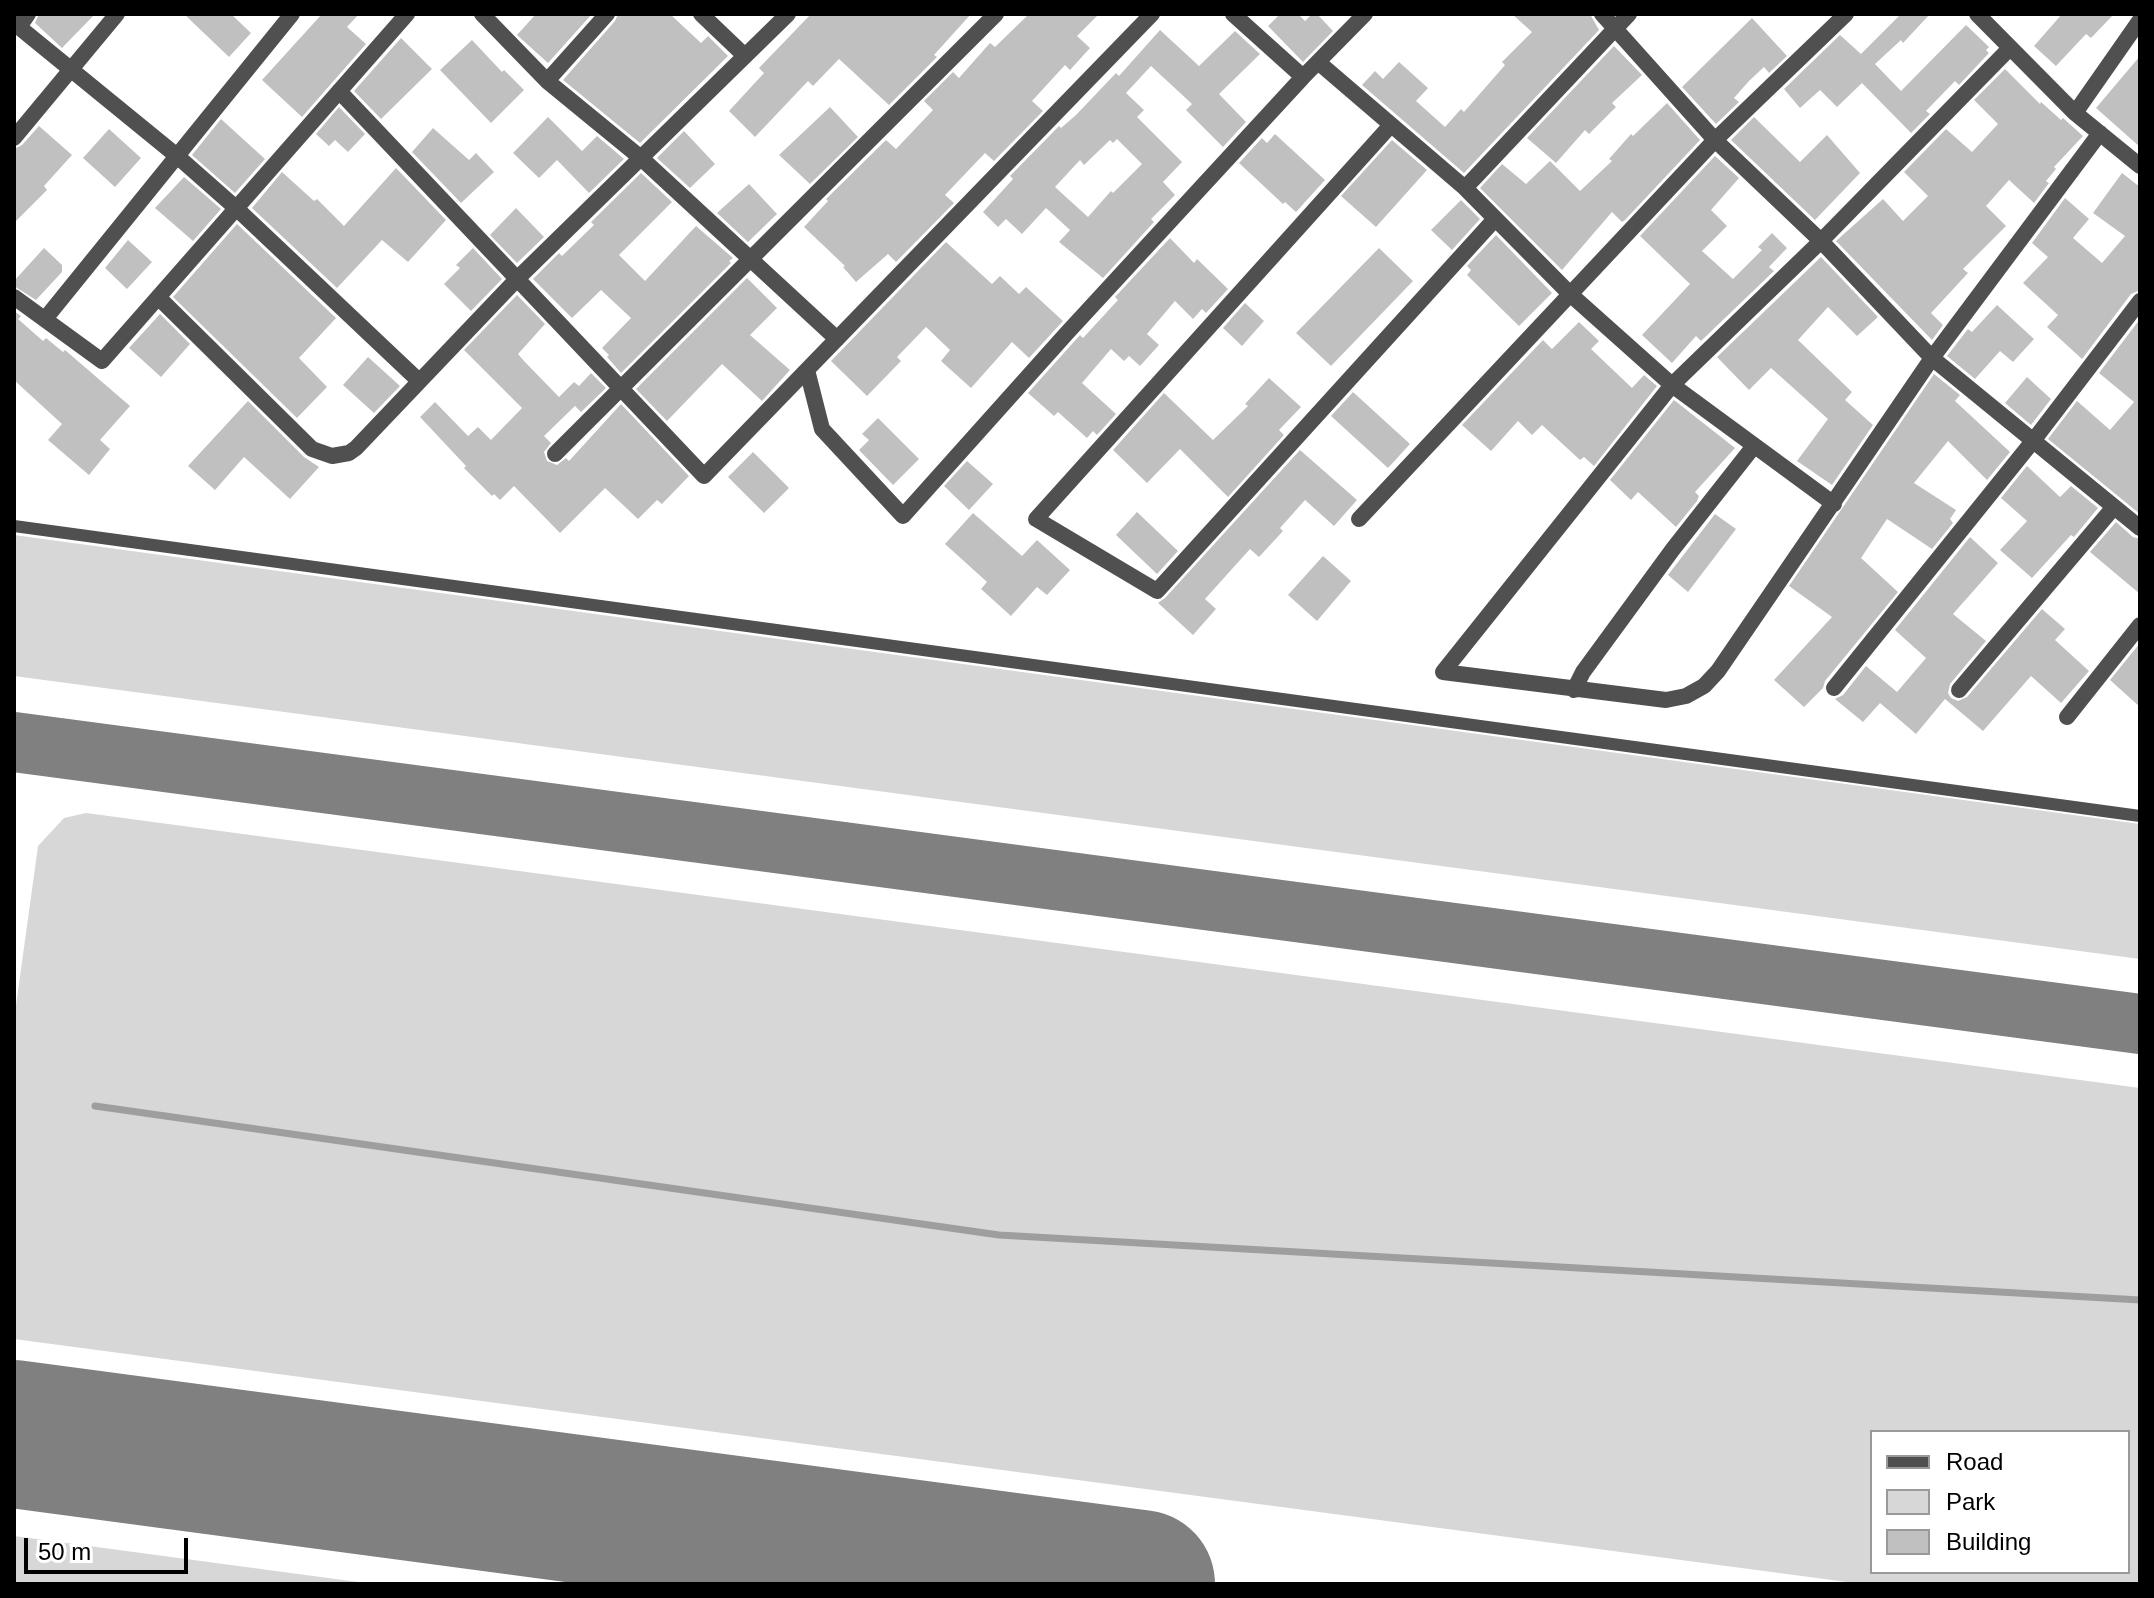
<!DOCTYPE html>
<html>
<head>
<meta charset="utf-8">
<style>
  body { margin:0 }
  #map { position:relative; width:2154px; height:1598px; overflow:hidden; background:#fff; font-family:Arial,sans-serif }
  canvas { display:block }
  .frame { position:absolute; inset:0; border:16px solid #000; pointer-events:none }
  .legend { position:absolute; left:1870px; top:1430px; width:260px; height:144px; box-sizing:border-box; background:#fff; border:2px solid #999; margin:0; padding:10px 14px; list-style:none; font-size:24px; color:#000 }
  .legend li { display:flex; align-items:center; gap:16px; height:40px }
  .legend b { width:40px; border:2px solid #999 }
  .scale { position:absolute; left:24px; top:1538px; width:164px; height:36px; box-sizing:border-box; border:4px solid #000; border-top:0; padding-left:10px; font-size:24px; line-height:28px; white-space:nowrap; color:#000; -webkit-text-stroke:6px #fff; paint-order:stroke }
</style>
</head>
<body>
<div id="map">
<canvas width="2154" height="1598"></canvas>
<div class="frame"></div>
<ul class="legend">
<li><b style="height:10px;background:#505050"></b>Road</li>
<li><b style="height:22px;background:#d7d7d7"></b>Park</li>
<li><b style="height:22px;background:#c0c0c0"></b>Building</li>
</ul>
<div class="scale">50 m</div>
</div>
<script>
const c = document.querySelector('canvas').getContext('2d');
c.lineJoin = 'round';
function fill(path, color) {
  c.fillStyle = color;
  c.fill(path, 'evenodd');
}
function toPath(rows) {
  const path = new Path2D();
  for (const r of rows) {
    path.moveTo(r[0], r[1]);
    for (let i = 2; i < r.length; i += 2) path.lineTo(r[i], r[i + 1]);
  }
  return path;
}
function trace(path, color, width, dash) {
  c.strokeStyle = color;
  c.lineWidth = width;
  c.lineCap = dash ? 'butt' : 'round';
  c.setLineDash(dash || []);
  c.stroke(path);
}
fill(toPath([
  [14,535,2140,824,2140,959,14,676],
  [86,813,2140,1088,2140,1584,1862,1584,14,1339,14,1020,38,846,64,818],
  [1872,1432,2128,1432,2128,1572,1872,1572],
  [14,1536,373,1584,14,1584]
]), '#d7d7d7');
trace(toPath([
  [95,1106,999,1235,2140,1300]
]), '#9e9e9e', 7);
trace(toPath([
  [14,742,2140,1024]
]), '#808080', 60);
trace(toPath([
  [14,1434,1141,1584]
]), '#808080', 148);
fill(toPath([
  [39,14,95,14,62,48,35,23],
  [184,14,231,14,251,33,229,57],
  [322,14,359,14,347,27,366,44,302,117,262,80],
  [536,14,592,14,548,63,517,35],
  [618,14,670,14,701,43,708,36,728,56,640,143,563,80,615,21],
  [811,14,971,14,934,55,937,57,889,105,839,59,813,86,808,81,755,137,729,111,764,73,759,68],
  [1029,14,1099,14,1077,36,1090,48,1070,70,1065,65,1032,101,1043,111,994,161,985,153,945,195,954,203,896,262,888,254,856,282,843,267,845,266,804,227,828,201,826,199,886,140,896,149,933,110,924,101,953,72,959,78,990,43,995,47],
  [1280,14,1298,14,1305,21,1312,14,1317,14,1333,31,1303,62,1268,26],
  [1512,14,1590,14,1599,30,1464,173,1362,85,1375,71,1383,79,1399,62,1428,88,1416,101,1445,127,1461,109,1464,112,1505,65,1502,62,1532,32],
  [1901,14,1930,14,1903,43,1901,40,1875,64,1901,91,1966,25,1989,47,1986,50,1989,53,1959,85,1955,81,1926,111,1930,114,1911,133,1862,83,1837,107,1820,90,1800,108,1784,89,1840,35,1861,54],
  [2062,14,2114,14,2091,38,2086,34,2056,66,2034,46],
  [1752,18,1787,56,1769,73,1764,67,1749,81,1734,98,1739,102,1716,124,1682,87],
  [1160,30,1199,66,1235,31,1260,54,1219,94,1246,122,1223,147,1186,110,1192,104,1151,66,1126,93,1144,110,1137,117,1182,162,1163,182,1175,195,1151,219,1154,222,1103,278,1059,242,1070,230,1046,208,1022,234,1006,219,998,227,983,212,1013,179,1010,176,1059,126,1061,128,1076,115,1116,73,1119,76],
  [1117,139,1142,164,1113,193,1111,191,1088,217,1055,187,1080,160,1084,165,1110,140,1113,143],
  [401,38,432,69,381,119,354,91],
  [472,40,502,72,504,70,524,90,491,123,440,70],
  [1614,46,1642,75,1612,103,1616,107,1589,134,1585,130,1556,163,1527,138],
  [2140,56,2140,147,2096,108],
  [2005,69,2040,104,2041,102,2061,120,2063,118,2083,136,2054,167,2056,169,2046,181,2049,183,2034,203,2009,180,1986,206,2006,226,1963,269,1968,273,1931,313,1943,325,1932,340,1836,241,1883,199,1903,221,1928,196,1904,172,1946,129,1972,152,1998,124,1974,100],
  [1667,103,1700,140,1625,220,1622,222,1612,212,1562,270,1480,188,1502,164,1526,184,1550,161,1580,191,1612,161,1609,159,1631,134,1633,136],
  [339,107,365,134,348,152,335,140,329,146,316,134],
  [830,107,858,137,810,184,779,155],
  [548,117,582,151,597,136,624,159,589,193,557,160,539,178,513,153],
  [1754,117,1800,162,1827,135,1860,173,1815,220,1731,140],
  [221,119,265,159,235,193,192,155],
  [39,126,72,155,44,186,47,190,14,223,14,149,22,145],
  [433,128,469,160,476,153,494,172,461,203,412,152],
  [109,129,141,158,115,187,83,158],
  [684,131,715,164,690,188,657,158],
  [1275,134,1325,180,1296,212,1285,202,1283,204,1239,163,1262,138,1267,143],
  [1392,140,1427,170,1376,227,1341,196],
  [1715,156,1739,178,1711,210,1727,226,1702,251,1733,279,1762,250,1758,247,1772,233,1787,248,1769,267,1774,271,1701,341,1696,336,1672,363,1642,335,1690,284,1640,236],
  [396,168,446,220,408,262,382,240,337,288,252,208,282,172,314,201,317,199,344,226],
  [641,173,672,202,619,255,645,281,696,226,733,258,729,261,731,263,621,373,607,357,609,355,602,348,631,318,601,290,572,318,533,279,559,253,562,256,594,225,591,222],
  [2122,173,2140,187,2140,290,2131,294,2082,359,2047,327,2058,315,2023,283,2048,257,2032,243,2065,198,2089,219,2073,238,2102,263,2125,236,2093,213],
  [184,177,221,209,193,241,155,208],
  [749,184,777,214,748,242,717,213],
  [1461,200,1480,219,1452,250,1431,230],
  [516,208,544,237,517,263,490,235],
  [237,224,336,318,299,358,327,387,297,418,173,297],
  [1496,235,1552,293,1519,326,1467,275,1471,270,1467,266],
  [1170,238,1194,263,1197,259,1228,289,1206,313,1202,309,1193,319,1175,301,1147,334,1159,345,1140,366,1129,356,1124,361,1111,349,1082,383,1116,414,1097,435,1093,431,1087,438,1058,412,1054,416,1028,393,1080,335,1083,338,1118,300,1115,297],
  [128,240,152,262,127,289,105,268],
  [946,242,992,284,1000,276,1019,294,1026,287,1063,321,1029,358,1012,342,971,388,941,361,950,350,926,327,897,357,901,361,867,396,831,361],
  [44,248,62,265,62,272,36,300,14,286,14,281],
  [473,248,502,279,471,311,444,284,460,268,456,265],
  [1379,248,1413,281,1331,366,1296,333],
  [1821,257,1878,317,1857,336,1828,307,1798,340,1852,392,1845,400,1873,425,1832,485,1797,461,1828,419,1771,368,1749,390,1717,357],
  [747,278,777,308,750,335,790,370,762,401,722,364,667,421,636,389],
  [517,295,545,324,518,354,524,361,559,397,574,382,579,386,591,373,606,388,581,412,575,406,544,436,551,443,544,452,547,461,557,465,566,458,569,461,621,404,689,476,662,504,657,500,638,519,605,488,560,533,514,486,500,500,494,494,492,496,464,468,466,466,420,417,435,402,468,436,478,427,491,440,522,408,464,350],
  [1245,303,1264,321,1242,346,1223,328],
  [1997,305,2034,339,2013,362,2000,351,1975,379,1947,356,1968,329,1972,332],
  [14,311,21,316,18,319,43,341,46,338,63,352,65,350,130,406,100,440,110,449,89,475,48,440,62,424,14,380],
  [160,314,190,344,161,377,129,348],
  [2140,319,2140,514,2048,439,2077,401,2110,430,2134,402,2099,373],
  [1579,322,1599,341,1591,349,1632,388,1644,375,1657,386,1594,466,1584,457,1580,460,1542,425,1532,435,1518,421,1491,451,1462,425,1543,340,1552,349],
  [368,357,400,386,374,413,343,385],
  [1934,374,1960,395,1955,401,2010,452,1987,480,1948,441,1914,483,1956,510,1950,519,1953,523,1932,549,1887,519,1861,558,1898,592,1825,681,1823,688,1804,707,1774,680,1832,617,1789,586],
  [2027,377,2051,399,2031,425,2005,403],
  [1269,378,1301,407,1279,430,1284,435,1228,497,1180,449,1147,483,1113,450,1164,393,1213,440,1248,406,1245,404],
  [1353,392,1410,444,1388,468,1331,416],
  [1674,400,1735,448,1695,492,1699,496,1697,501,1676,527,1638,492,1631,500,1610,480],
  [248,401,304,457,319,467,290,499,244,457,215,490,188,466],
  [878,418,919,459,893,485,859,450,869,440,862,434],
  [1300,450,1357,500,1334,526,1305,500,1280,528,1283,531,1259,557,1250,549,1205,599,1216,609,1193,635,1158,603,1165,598],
  [753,452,789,488,764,513,728,477],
  [967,461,993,484,969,510,944,486],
  [2027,466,2060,497,2071,486,2098,508,2074,537,2071,535,2032,578,2000,550,2027,521,2001,498],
  [1137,512,1178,551,1157,574,1116,535],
  [973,513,1022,556,1037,540,1070,570,1047,595,1037,587,1011,616,981,589,987,582,945,544],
  [1715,514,1736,529,1688,592,1668,575],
  [2116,522,2133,537,2140,539,2140,594,2090,552],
  [1970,537,1998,563,1953,614,1986,641,1950,684,1948,693,1951,698,1958,701,1967,697,2042,609,2065,629,2055,640,2089,671,2061,703,2031,676,1983,731,1945,699,1916,734,1880,703,1863,722,1835,699,1843,695,1866,666,1897,692,1926,658,1895,630],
  [1323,556,1351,581,1317,621,1288,595],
  [2140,643,2140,707,2110,680]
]), '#c0c0c0');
trace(toPath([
  [14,526,2140,816]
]), '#505050', 12);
trace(toPath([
  [482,14,547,81,641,158,837,339],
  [701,14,745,56],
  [1233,14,1303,77],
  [1602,14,1715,140,1821,241,1932,358,2140,528],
  [1977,14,2075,113,2140,166],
  [14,23,177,156,236,208,418,380],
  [19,27,28,14],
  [1318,62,1465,188,1570,294,1672,385,1834,504],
  [547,81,607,14],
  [339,91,704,476,1152,14],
  [2075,113,2140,20],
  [1391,125,1036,519,1157,591,1495,219],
  [14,138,117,14],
  [1465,188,1629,14],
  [14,297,102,361,407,14],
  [158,297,312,449,332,456,349,453,356,448,518,278,788,14],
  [45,319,292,14],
  [807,370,822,429,903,516,1066,334,1303,77,1365,14],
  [555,454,996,14],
  [1359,519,1715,140,1846,14],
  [1443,672,1666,700,1686,696,1704,686,1718,671,1932,358,2100,133],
  [1443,672,1672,385,1821,241,2010,48],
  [1834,688,2033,441,2140,301],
  [1574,690,1583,672,1673,549,1754,446],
  [1959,690,2114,507],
  [2067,717,2140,625]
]), '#505050', 16);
</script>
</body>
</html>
